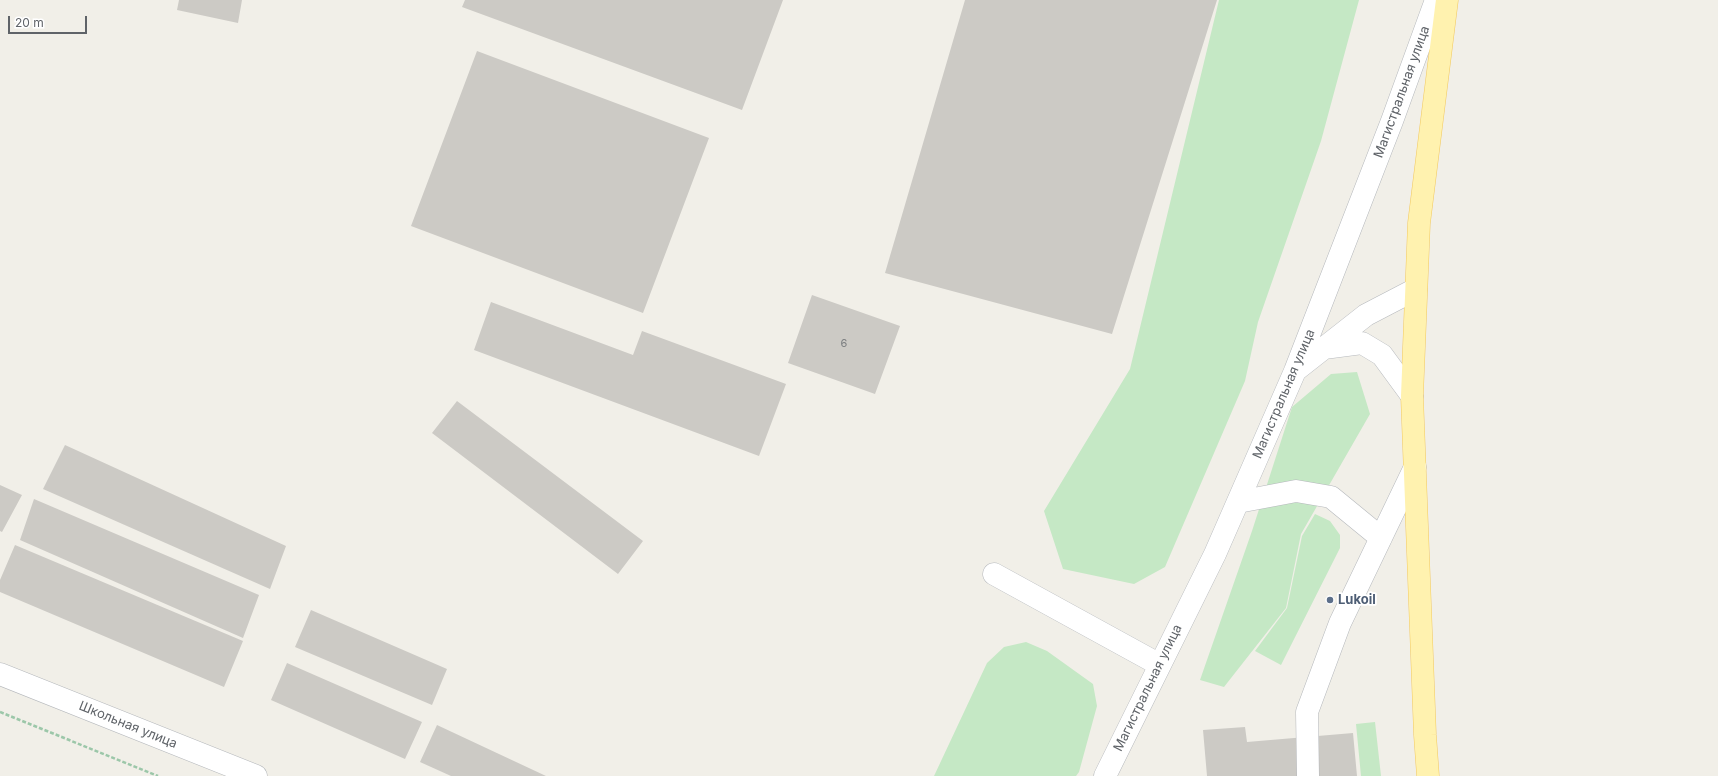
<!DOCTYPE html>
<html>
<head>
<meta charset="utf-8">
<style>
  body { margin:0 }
  #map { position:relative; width:1718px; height:776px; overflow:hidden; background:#f1efe8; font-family:Inter,sans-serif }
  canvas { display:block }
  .scale { position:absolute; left:8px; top:16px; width:79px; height:18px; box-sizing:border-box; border:2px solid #5f6368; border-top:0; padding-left:5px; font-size:12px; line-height:14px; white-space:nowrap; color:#5f6368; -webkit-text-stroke:3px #fff; paint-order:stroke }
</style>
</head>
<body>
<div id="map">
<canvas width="1718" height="776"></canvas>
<div class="scale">20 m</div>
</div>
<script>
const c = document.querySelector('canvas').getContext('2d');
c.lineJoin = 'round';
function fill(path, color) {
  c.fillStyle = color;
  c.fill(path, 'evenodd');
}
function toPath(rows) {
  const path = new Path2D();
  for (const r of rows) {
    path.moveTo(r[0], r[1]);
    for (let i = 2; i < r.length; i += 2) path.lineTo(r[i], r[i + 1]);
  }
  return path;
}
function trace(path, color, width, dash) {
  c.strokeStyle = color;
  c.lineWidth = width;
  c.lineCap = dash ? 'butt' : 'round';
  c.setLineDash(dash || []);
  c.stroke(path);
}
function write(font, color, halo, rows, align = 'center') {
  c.font = font + ' Inter,sans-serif';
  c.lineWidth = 3.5;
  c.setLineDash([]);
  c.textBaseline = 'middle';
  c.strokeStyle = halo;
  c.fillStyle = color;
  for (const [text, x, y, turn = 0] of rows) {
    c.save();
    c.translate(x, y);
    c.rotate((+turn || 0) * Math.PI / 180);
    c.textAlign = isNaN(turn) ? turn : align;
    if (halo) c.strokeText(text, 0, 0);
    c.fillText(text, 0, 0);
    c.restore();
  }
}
fill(toPath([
  [1219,0,1359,0,1321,141,1258,322,1245,381,1165,567,1134,584,1063,569,1044,511,1130,369],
  [1357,372,1370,414,1301,534,1286,608,1224,687,1200,680,1252,531,1292,407,1331,374],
  [1315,514,1330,521,1340,535,1340,548,1281,665,1255,651,1287,608,1302,536],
  [1026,642,1047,651,1093,684,1097,706,1079,772,1076,776,934,776,987,663,1004,647],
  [1375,722,1381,776,1361,776,1356,724]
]), '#c5e8c5');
fill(toPath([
  [179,0,242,0,238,23,177,10],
  [465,0,783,0,742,110,462,7],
  [965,0,1217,0,1112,334,885,273],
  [477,51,709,138,643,313,411,226],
  [812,295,900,326,875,394,788,363],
  [491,302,633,355,642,331,786,384,759,456,474,350],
  [457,401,643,541,618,574,432,433],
  [65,445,286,546,270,589,43,489],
  [0,485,22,495,2,532,0,531],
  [34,499,259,595,243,638,20,540],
  [15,545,243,641,224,687,0,592,0,580],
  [311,610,447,669,432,705,295,647],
  [287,663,422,722,405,759,271,700],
  [437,725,546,776,451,776,420,762],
  [1245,727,1247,742,1353,733,1357,776,1207,776,1203,730]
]), '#cccac5');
const minor = toPath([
  [1324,348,1362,343,1382,355,1412,396],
  [1296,370,1366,315,1416,289],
  [1238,502,1296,491,1331,497,1381,538],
  [994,574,1160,665],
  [0,674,256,776],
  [1105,776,1215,554,1295,371,1392,121,1436,0],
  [1308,776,1307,712,1340,623,1415,467]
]);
const major = toPath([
  [1428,776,1425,735,1412,396,1419,223,1447,0]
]);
trace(minor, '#b5b8bc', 23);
trace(major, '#f2c960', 23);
trace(toPath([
  [0,712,158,776]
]), '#9cc7a9', 2.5, [4, 2]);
trace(minor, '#fff', 22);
trace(major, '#fff2af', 22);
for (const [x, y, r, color] of [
  [1330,600,4,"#5c6f8a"]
]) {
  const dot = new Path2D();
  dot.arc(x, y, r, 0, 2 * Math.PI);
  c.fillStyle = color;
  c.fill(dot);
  trace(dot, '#fff', 1.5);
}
write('11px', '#7a7d7f', null, [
  ["6",844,344]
]);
write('13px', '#5f6368', '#fff', [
  ["Магистральная улица",1402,92,-70],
  ["Магистральная улица",1284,394,-67],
  ["Магистральная улица",1148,688,-64],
  ["Школьная улица",128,725,22]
]);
write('bold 13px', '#4e5e75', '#fff', [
  ["Lukoil",1338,600]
], 'left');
</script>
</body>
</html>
